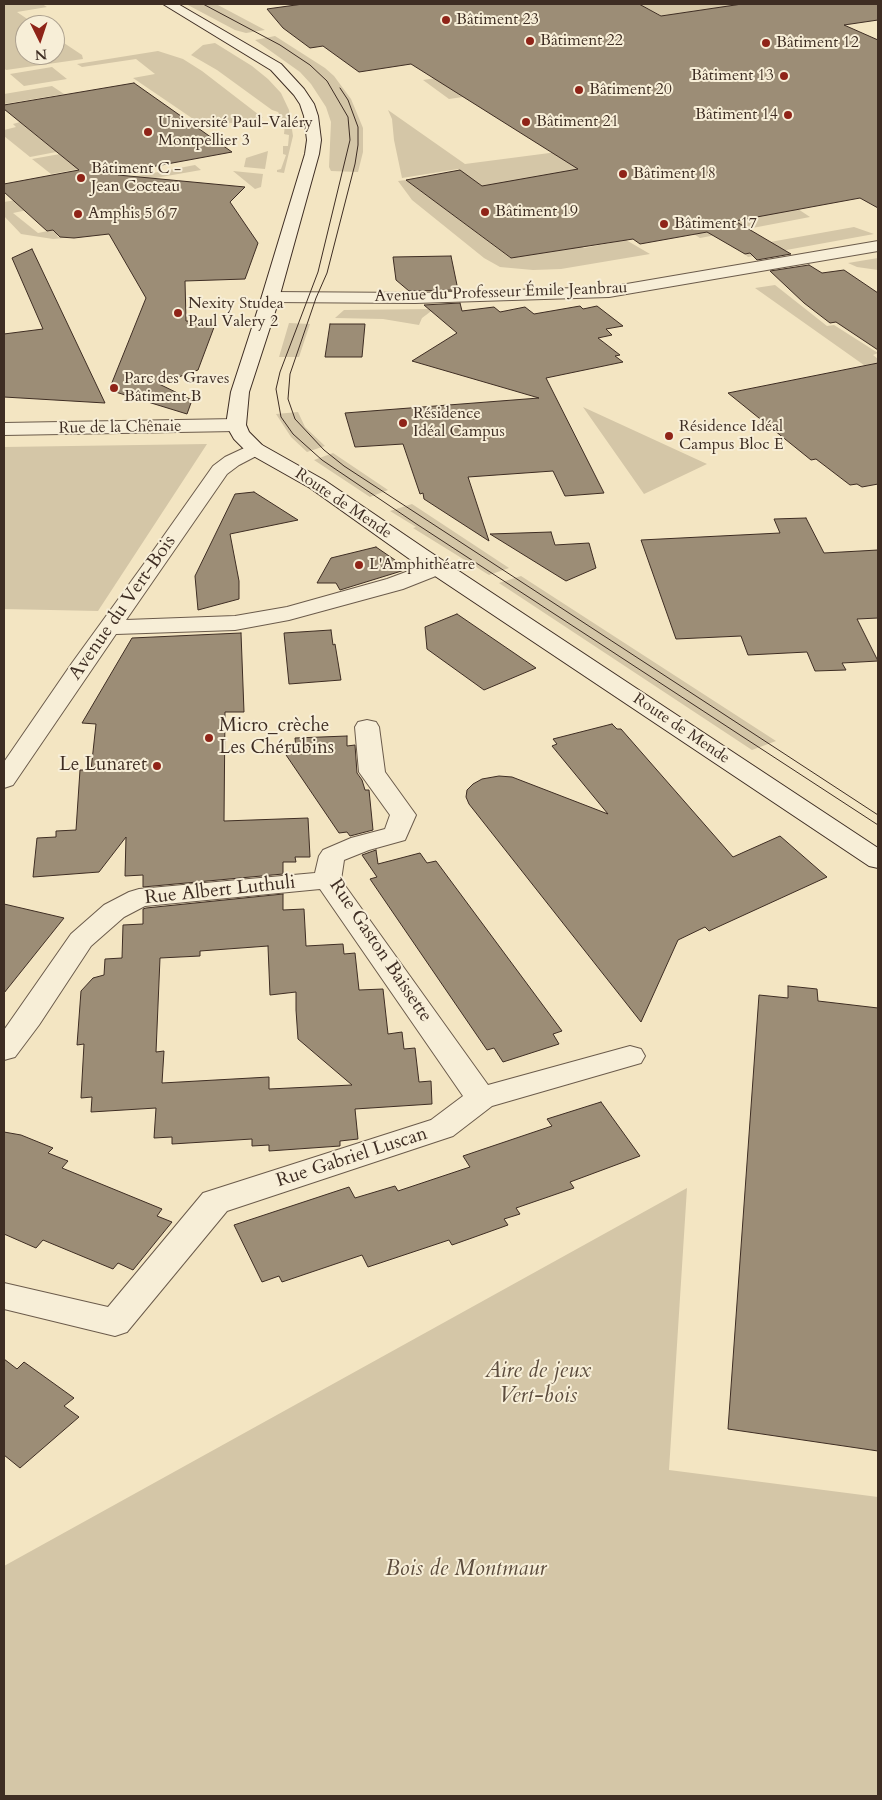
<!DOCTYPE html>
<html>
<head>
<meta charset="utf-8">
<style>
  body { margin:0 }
  #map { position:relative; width:882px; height:1800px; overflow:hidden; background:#f3e5c2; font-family:Cardo,serif }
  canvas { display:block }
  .frame { position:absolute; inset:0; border:5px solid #3e2d23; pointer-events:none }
  .north { position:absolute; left:15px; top:15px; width:50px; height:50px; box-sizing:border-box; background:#f7eed7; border:1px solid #ada18f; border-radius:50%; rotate:176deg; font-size:14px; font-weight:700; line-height:20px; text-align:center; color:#3e2d23 }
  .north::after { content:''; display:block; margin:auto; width:18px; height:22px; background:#8f2418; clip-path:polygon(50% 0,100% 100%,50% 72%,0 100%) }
</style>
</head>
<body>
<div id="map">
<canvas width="882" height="1800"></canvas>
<div class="frame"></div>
<div class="north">N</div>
</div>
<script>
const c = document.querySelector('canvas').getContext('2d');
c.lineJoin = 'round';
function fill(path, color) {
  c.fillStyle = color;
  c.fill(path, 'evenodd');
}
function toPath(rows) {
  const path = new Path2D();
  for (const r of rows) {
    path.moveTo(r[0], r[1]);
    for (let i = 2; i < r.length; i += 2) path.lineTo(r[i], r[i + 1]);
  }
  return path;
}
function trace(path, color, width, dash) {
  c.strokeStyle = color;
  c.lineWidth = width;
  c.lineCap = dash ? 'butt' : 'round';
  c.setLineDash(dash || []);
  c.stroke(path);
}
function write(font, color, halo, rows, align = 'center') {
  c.font = font + ' Cardo,serif';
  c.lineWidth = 4;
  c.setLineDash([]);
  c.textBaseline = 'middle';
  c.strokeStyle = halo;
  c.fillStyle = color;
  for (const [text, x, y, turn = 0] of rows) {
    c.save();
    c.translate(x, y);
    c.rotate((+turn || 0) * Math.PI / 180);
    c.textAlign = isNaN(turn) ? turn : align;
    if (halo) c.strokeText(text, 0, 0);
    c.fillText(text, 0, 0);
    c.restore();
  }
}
fill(toPath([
  [4,4,42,4,47,7,17,12,36,25,25,25,25,55,55,55,55,37,82,55,83,59,6,70,4,68],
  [186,4,216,4,265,30,246,33,235,30],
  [639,4,742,4,675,14,674,22],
  [275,36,325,68,334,76,351,99,363,128,363,152,358,172,331,171,329,167,331,122,326,107,311,84,300,72,255,40],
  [215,43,252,66,268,79,281,93,289,110,293,136,284,173,277,172,277,170,281,169,286,155,283,154,283,146,288,146,289,135,284,134,285,124,278,112,272,110,217,70,191,55,203,45],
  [158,51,183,59,202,71,263,118,205,127,133,78,155,74,136,59,82,67,77,64],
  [549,60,699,148,514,181,798,209,810,217,700,238,686,229,564,233,584,248,626,240,650,254,561,269,533,270,500,267,484,258,412,200,398,181,406,180,510,258,569,249,458,169,402,178,394,140,392,119,388,110,465,164,588,148,463,97,449,99,423,80],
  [52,67,67,79,24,86,10,74],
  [52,86,64,94,4,104,4,94],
  [20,122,53,149,73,145,77,148,30,157,4,136,4,130,16,127,13,124],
  [268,151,265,169,244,167,246,158],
  [60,154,74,166,140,155,161,154,51,174,32,159],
  [195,165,201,170,115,185,111,181],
  [233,171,263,174,261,187,255,189],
  [45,195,56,204,13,213,38,233,103,220,56,233,58,237,64,238,53,239,21,234,4,216,4,202],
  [854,227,874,234,748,257,745,254,779,247,770,242],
  [878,258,878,270,857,267,848,263],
  [775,285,827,326,834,325,878,353,873,355,878,359,878,375,755,288],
  [434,309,422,318,419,325,383,319,335,318,344,310],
  [289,323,310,324,299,357,279,357],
  [583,407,707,464,644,494],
  [298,412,305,427,325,446,307,452,291,437,276,414],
  [207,444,98,611,4,609,4,447],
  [333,453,388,490,370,497,314,460],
  [412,504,509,568,489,575,413,528,416,527,390,511],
  [521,576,776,741,752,750,499,583],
  [687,1188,669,1470,878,1497,878,1796,4,1796,4,1566]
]), '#d4c6a7');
const building = toPath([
  [303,4,639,4,661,16,742,4,878,4,878,20,844,25,878,40,878,208,860,198,735,221,791,254,757,260,750,253,745,254,707,232,640,244,633,239,511,258,406,180,460,170,482,186,578,169,411,64,359,72,323,46,310,48,283,28,267,9,303,4],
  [134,83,232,152,118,173,118,175,245,187,230,202,258,243,245,279,185,281,186,321,216,322,198,370,159,384,192,400,187,414,109,390,146,298,109,234,74,238,60,237,53,230,47,231,4,192,4,184,79,170,4,109,4,105,134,83],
  [32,249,105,403,4,397,4,334,43,329,12,258,32,249],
  [451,256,458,290,409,291,396,280,393,257,451,256],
  [809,265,822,273,844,270,878,293,878,350,836,322,830,323,804,303,770,271,809,265],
  [460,303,462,311,494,307,500,312,525,307,534,314,580,306,583,309,597,306,623,326,606,329,612,335,598,338,620,355,615,356,623,362,546,378,604,493,565,496,553,471,468,477,489,541,424,499,423,493,420,494,403,444,355,447,345,413,539,398,412,361,457,333,424,305,460,303],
  [330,324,365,324,362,357,325,357,330,324],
  [878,363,878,484,862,487,857,484,850,485,816,459,811,460,728,393,878,363],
  [254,492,298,520,230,534,239,581,239,599,198,610,195,576,235,494,254,492],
  [806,518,824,553,878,550,878,618,857,619,878,661,842,663,846,670,815,671,807,652,748,655,741,636,676,639,641,540,780,533,774,519,806,518],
  [551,532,555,545,589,543,596,568,566,581,490,534,551,532],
  [376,547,408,569,340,590,336,583,317,583,331,558,376,547],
  [457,614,536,668,484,690,427,649,425,627,457,614],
  [331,630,333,645,335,644,341,680,289,684,284,633,331,630],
  [241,633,244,712,225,712,224,821,308,818,310,857,295,857,296,862,283,862,283,874,143,887,143,875,125,876,126,837,99,872,33,877,37,838,56,837,56,831,76,830,80,770,91,770,96,724,82,723,132,638,241,633],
  [612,724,617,729,621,729,733,857,780,836,827,877,709,931,705,927,678,940,641,1022,469,804,466,797,467,790,473,784,482,779,499,776,512,777,608,814,552,746,557,744,553,739,612,724],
  [347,736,347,746,355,745,357,773,362,780,365,790,369,790,373,830,350,836,347,832,339,833,282,749,296,748,295,738,347,736],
  [376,850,378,864,420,853,427,863,436,861,562,1031,553,1034,559,1044,503,1062,494,1048,487,1050,370,879,377,877,362,855,376,850],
  [283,894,283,910,304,909,306,946,343,944,344,954,355,953,359,990,383,989,388,1034,402,1032,404,1049,415,1048,419,1082,431,1081,432,1104,355,1109,358,1139,340,1141,340,1146,269,1151,269,1145,252,1146,252,1139,172,1144,172,1137,154,1138,156,1108,91,1112,92,1097,81,1098,84,1044,77,1045,81,991,93,978,104,975,105,959,122,958,123,925,143,924,143,909,146,908,283,894],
  [268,946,270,995,296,992,296,1010,298,1039,352,1085,269,1089,269,1077,162,1083,164,1051,156,1052,160,958,200,956,200,951,268,946],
  [4,904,64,918,4,993,4,904],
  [788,986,817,989,818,1001,878,1008,878,1451,728,1429,759,995,788,998,788,986],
  [601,1102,640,1156,570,1182,574,1188,516,1208,520,1214,504,1219,508,1225,469,1239,452,1245,449,1240,368,1267,362,1255,282,1282,279,1276,262,1282,234,1225,349,1187,355,1198,395,1186,398,1191,470,1167,463,1156,552,1126,547,1119,601,1102],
  [4,1132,21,1135,53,1148,48,1153,68,1161,62,1168,162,1209,157,1216,172,1222,133,1270,118,1263,113,1269,43,1240,36,1248,4,1234,4,1132],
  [4,1359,17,1369,24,1362,74,1398,64,1406,79,1417,20,1468,4,1455,4,1359]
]);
fill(building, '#9c8d76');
trace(building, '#3e2d23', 1);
const minor = toPath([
  [236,419,243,421,246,425,243,429,236,431,4,435,4,423,236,419],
  [255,443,262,445,265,449,262,453,239,465,227,474,126,620,235,616,287,607,387,579,438,560,446,562,449,567,446,572,403,589,289,620,235,630,116,634,13,785,4,788,4,762,72,663,146,561,213,466,225,457,255,443],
  [367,720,376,722,379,727,385,772,416,815,405,840,369,850,344,860,341,880,488,1085,630,1046,641,1049,645,1056,641,1063,492,1106,453,1136,227,1211,127,1332,115,1336,4,1309,4,1283,108,1307,203,1193,431,1120,463,1096,320,889,145,906,124,917,91,946,39,1025,15,1057,4,1060,4,1030,71,934,104,905,129,892,139,889,315,873,319,856,323,850,351,838,385,829,390,815,359,772,355,727,358,722,367,720]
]);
const tertiary = toPath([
  [878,241,878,251,609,297,415,303,271,302,265,301,262,297,265,293,271,292,415,293,609,287,878,241]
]);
const secondary = toPath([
  [163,4,178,4,281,64,304,89,314,104,318,116,321,140,319,154,276,309,249,392,246,425,249,432,262,445,324,480,427,550,878,848,878,868,869,866,411,560,310,488,248,453,234,439,226,425,231,392,258,309,305,154,307,140,304,116,300,104,294,95,271,70,163,4]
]);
trace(minor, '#6b5b4b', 2);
trace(tertiary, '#6b5b4b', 2);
trace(secondary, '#3e2d23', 2);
fill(minor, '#f7eed7');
fill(tertiary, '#f7eed7');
fill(secondary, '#f7eed7');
trace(toPath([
  [203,4,280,45,310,65,327,81,348,117,350,140,318,272,280,372,276,389,281,417,293,434,322,460,418,525,878,825],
  [340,88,348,100,358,127,358,145,355,164,327,273,316,298,290,374,288,399,295,419,324,450,344,466,878,815]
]), '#3e2d23', 1);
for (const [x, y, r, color] of [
  [446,20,5,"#8f2418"],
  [530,41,5,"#8f2418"],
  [766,43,5,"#8f2418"],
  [784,76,5,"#8f2418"],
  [579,90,5,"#8f2418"],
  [788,115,5,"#8f2418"],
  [526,122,5,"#8f2418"],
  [148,132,5,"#8f2418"],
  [623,174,5,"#8f2418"],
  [81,178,5,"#8f2418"],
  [485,212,5,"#8f2418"],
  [78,214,5,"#8f2418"],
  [664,224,5,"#8f2418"],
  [178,313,5,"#8f2418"],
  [114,388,5,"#8f2418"],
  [403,423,5,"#8f2418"],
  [669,436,5,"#8f2418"],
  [359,565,5,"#8f2418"],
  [209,738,5,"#8f2418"],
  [157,766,5,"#8f2418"]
]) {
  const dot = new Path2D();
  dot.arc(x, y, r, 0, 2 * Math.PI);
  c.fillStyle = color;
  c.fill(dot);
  trace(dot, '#f7eed7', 2);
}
write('16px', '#3e2d23', '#f7eed7', [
  ["Bâtiment 23",456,20],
  ["Bâtiment 22",540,41],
  ["Bâtiment 12",776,43],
  ["Bâtiment 13",774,76,"right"],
  ["Bâtiment 20",589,90],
  ["Bâtiment 14",778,115,"right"],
  ["Bâtiment 21",536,122],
  ["Université Paul-Valéry",158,123],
  ["Montpellier 3",158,141],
  ["Bâtiment C -",91,169],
  ["Jean Cocteau",91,187],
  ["Bâtiment 18",633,174],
  ["Bâtiment 19",495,212],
  ["Amphis 5 6 7",88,214],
  ["Bâtiment 17",674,224],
  ["Nexity Studea",188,304],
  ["Paul Valery 2",188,322],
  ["Parc des Graves",124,379],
  ["Bâtiment B",124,397],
  ["Résidence",413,414],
  ["Idéal Campus",413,432],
  ["Résidence Idéal",679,427],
  ["Campus Bloc E",679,445],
  ["L'Amphithéatre",369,565]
], 'left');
write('16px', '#3e2d23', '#f7eed7', [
  ["Avenue du Professeur Émile Jeanbrau",501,293,-2],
  ["Rue de la Chênaie",120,428,-1],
  ["Route de Mende",343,504,34],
  ["Route de Mende",681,729,34]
]);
write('19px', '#3e2d23', '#f7eed7', [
  ["Avenue du Vert-Bois",123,608,-55],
  ["Rue Albert Luthuli",220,891,-6],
  ["Rue Gaston Baissette",380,951,56],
  ["Rue Gabriel Luscan",352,1158,-18]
]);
write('19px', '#3e2d23', '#f7eed7', [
  ["Micro_crèche",219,727],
  ["Les Chérubins",219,749],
  ["Le Lunaret",147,766,"right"]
], 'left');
write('italic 22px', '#5c4c3d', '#f7eed7', [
  ["Aire de jeux",538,1372],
  ["Vert-bois",538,1397],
  ["Bois de Montmaur",466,1570]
]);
</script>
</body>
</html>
